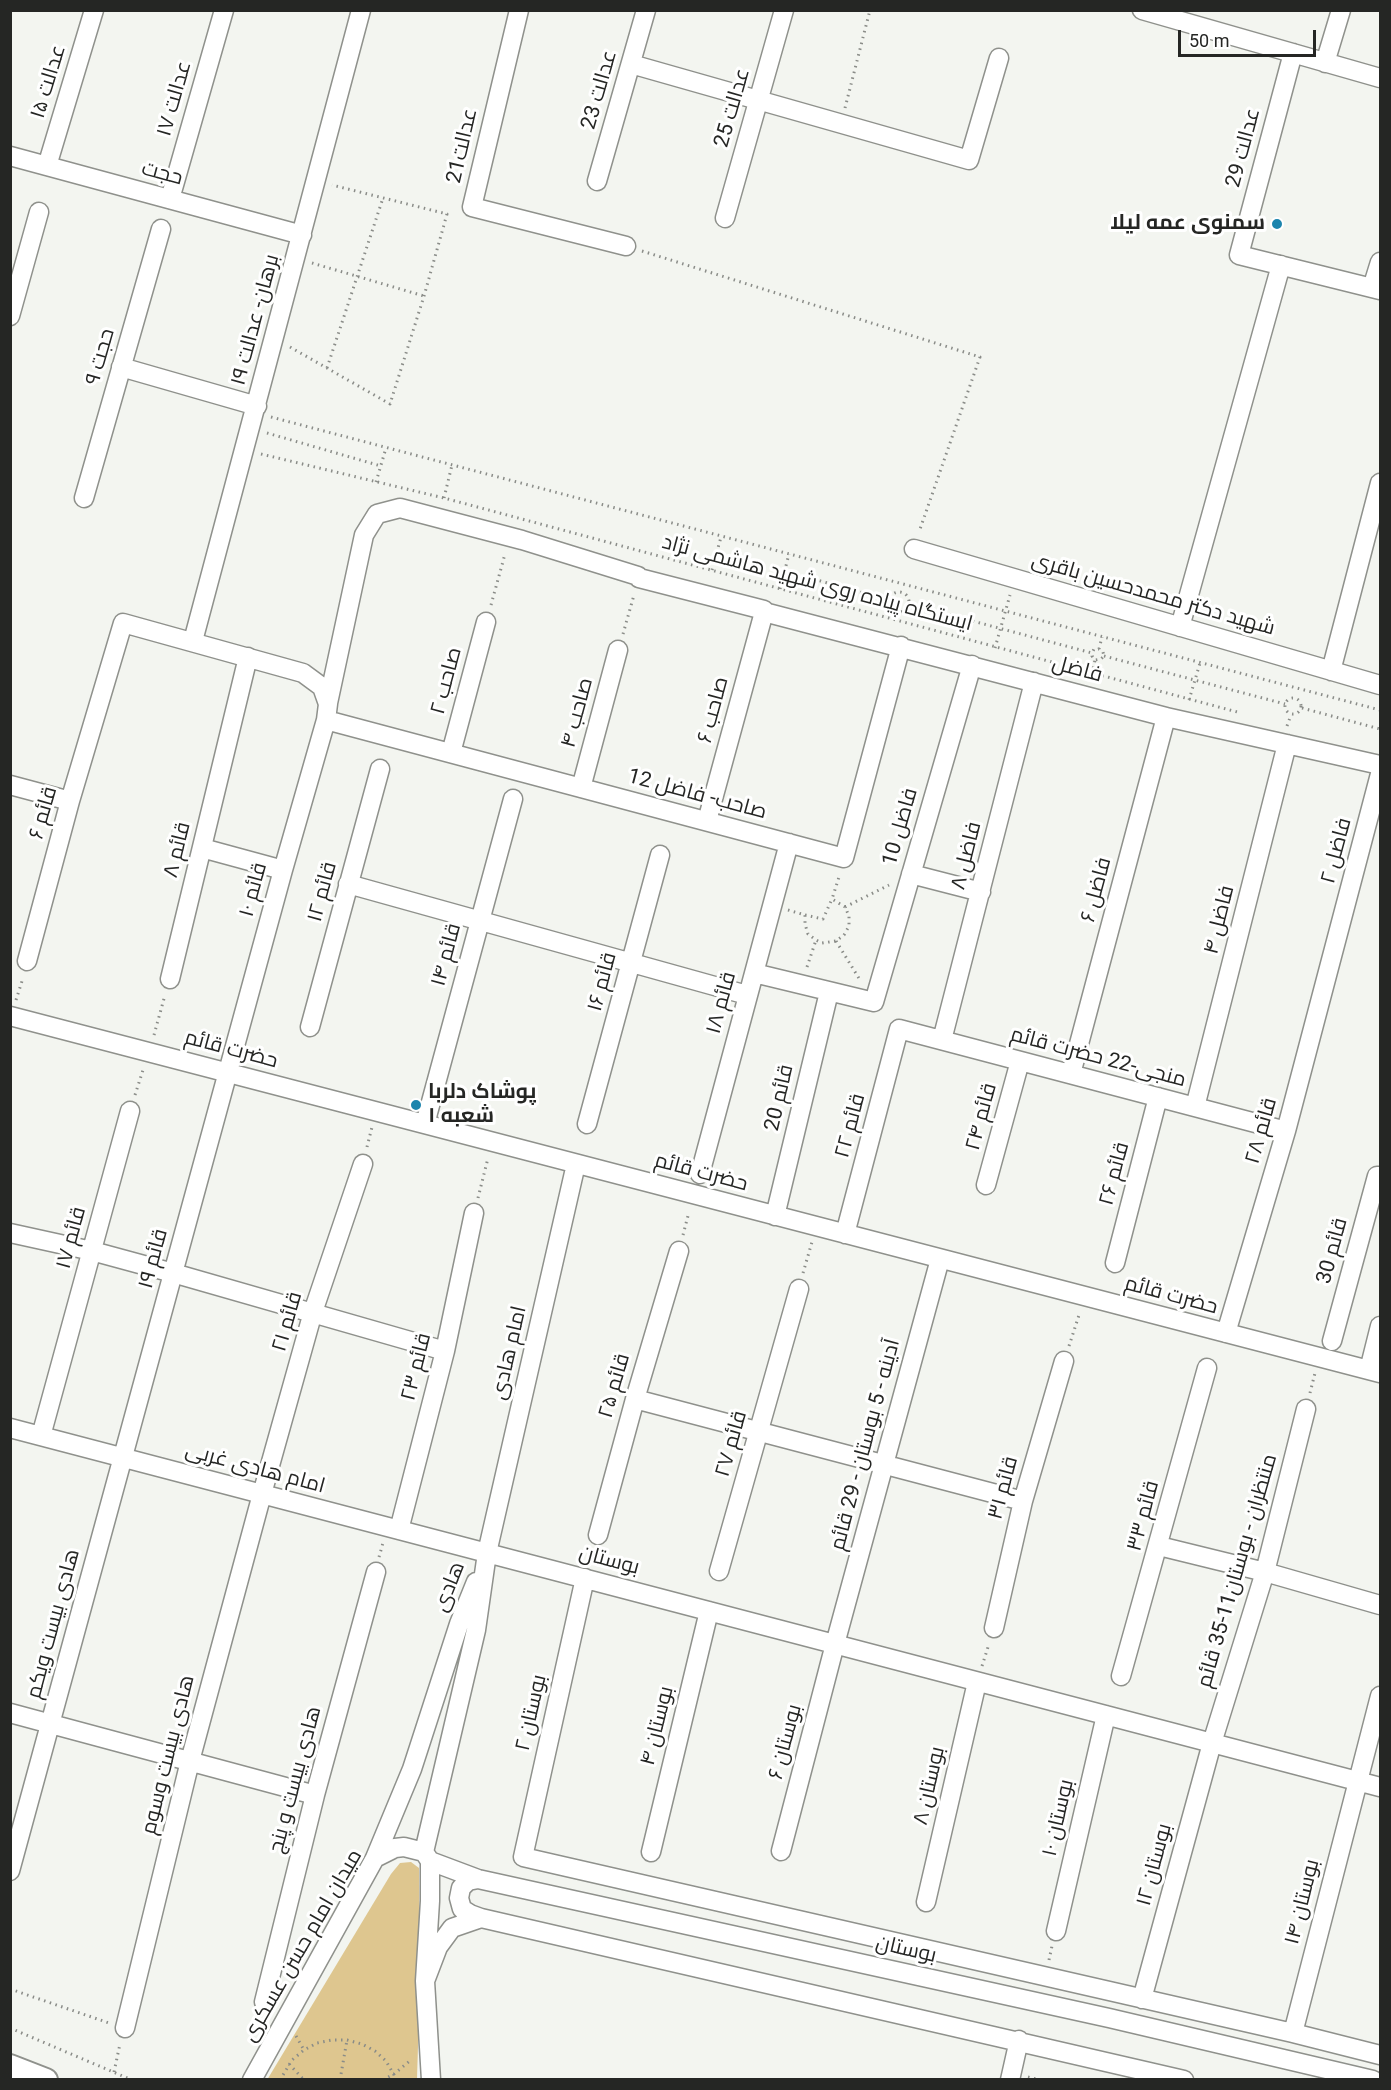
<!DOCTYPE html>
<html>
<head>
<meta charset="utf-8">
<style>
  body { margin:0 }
  #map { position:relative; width:1391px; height:2090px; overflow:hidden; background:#f3f5f0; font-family:Roboto,sans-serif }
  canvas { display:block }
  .frame { position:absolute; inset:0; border:12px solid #252624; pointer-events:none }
  .scale { position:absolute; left:1178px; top:30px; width:138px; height:27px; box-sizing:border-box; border:3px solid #252624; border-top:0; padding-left:8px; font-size:18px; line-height:21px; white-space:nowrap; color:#252624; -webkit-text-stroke:4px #fff; paint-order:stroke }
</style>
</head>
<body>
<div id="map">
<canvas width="1391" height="2090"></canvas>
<div class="frame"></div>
<div class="scale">50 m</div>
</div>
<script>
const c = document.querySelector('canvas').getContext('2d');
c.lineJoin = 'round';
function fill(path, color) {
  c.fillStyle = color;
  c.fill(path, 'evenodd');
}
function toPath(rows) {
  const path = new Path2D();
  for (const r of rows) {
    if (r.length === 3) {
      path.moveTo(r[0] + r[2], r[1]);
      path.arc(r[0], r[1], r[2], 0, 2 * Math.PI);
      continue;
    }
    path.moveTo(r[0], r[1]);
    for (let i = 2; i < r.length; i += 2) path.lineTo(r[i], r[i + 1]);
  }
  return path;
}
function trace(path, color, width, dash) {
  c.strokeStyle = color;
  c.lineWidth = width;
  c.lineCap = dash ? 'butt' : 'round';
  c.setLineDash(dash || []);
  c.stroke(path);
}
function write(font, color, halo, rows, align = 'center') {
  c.font = font + ' Roboto,Cairo,sans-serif';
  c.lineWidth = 6;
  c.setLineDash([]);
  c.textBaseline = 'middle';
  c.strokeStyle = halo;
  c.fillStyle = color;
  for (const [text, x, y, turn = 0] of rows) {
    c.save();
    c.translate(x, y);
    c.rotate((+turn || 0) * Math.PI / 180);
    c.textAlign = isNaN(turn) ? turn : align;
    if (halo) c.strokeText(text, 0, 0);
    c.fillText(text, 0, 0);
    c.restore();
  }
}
fill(toPath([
  [411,1862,419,1868,420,1982,417,2079,267,2080,391,1874,400,1863]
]), '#dec68f');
const minor = toPath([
  [519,10,472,207,626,246],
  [1142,10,1380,78],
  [1293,53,1239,255,1380,290],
  [1325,63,1341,10],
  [631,64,969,160,999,58],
  [10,156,302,235],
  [47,166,94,10],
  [597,181,646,10],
  [170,199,224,10],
  [725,218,784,10],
  [1372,288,1380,262],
  [10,316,39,212],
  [121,367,257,406],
  [84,498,161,229],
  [914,549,1380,685],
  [1180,627,1281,265],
  [193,641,361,10],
  [1331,671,1380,483],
  [328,703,364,535,377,514,400,508,522,540,638,576,639,578,764,610,764,612,1166,717,1380,765],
  [326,720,844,858,901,646],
  [451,753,486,622],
  [10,785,70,801],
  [581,788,618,650],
  [707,821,764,612],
  [202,848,283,870],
  [911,874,981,892],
  [348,884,747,995],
  [754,973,874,1002,972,665],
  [170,979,248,657],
  [10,1016,1380,1373],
  [310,1027,380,769],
  [942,1040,1034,682],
  [1071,1074,1166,717],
  [1195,1107,1287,744],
  [425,1124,513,799],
  [587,1124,660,855],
  [700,1174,789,843],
  [986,1185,1020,1061],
  [775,1216,829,992],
  [10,1233,92,1251,173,1273,445,1351],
  [845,1234,899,1029,1286,1131],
  [1115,1263,1158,1097],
  [1226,1333,1286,1131,1380,774],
  [1332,1341,1377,1176,1380,1176],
  [1369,1370,1380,1326],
  [635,1399,1023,1501],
  [10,1428,1380,1787],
  [41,1436,130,1111],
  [399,1530,445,1351,474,1213],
  [598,1535,635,1399,679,1251],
  [1159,1546,1265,1572,1380,1605],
  [719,1571,799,1289],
  [585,1578,523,1857,1293,2033,1380,2055],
  [994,1628,1023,1501,1064,1361],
  [1121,1676,1207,1368],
  [10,1713,315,1795],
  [781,1851,835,1644,940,1259],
  [424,1852,476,1630,487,1553,576,1164],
  [651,1852,709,1611],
  [375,1858,412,1769,459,1624,476,1582],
  [430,1861,478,1879,1109,2018,1373,2080],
  [10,1871,283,870,326,720,328,704,322,687,303,673,123,623,70,801,27,961],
  [478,1879,468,1881,461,1888,459,1898,462,1909,470,1914,481,1918],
  [926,1902,977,1682],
  [1056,1931,1106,1715],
  [425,1981,438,1947,452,1928,481,1918,1184,2080],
  [1142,1999,1212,1743,1265,1572,1306,1409],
  [264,2002,315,1795,376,1572],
  [125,2028,190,1761,262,1494,313,1312,363,1164],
  [1293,2033,1380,1696],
  [252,2080,375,1858,395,1848,404,1847,424,1852,430,1861,430,1901,425,1981,431,2080],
  [1010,2080,1019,2040]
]);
const major = toPath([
  [10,2066,46,2080]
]);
trace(minor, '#8f918c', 21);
trace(major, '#8f918c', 26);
trace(toPath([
  [845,108,870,10],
  [642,251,980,357,919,532],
  [312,263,424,296],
  [290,347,390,404,424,296,447,214,332,185],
  [327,368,383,198],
  [271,417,1380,710],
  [267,433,381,466],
  [261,454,444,498,1241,713],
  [376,482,386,448],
  [444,498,452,465],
  [712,570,721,537],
  [785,571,888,600],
  [780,589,789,554],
  [899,602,10],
  [909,604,1092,653,1094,649,1099,649,1103,652,1104,656,1101,659,1095,660,1092,656,1092,653],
  [491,605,505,554],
  [623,634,634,595],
  [995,648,1010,595],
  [1099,649,1102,637],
  [1104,656,1285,704],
  [1092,674,1095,660],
  [1293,706,8],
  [1189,700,1200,663],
  [1302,708,1380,729],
  [1287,726,1291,715],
  [845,907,889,885],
  [788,910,805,915,805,924,808,934,816,940,822,943,836,941,844,935,849,926,849,916,845,907,832,899,840,874],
  [805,915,823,919,832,899],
  [836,941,860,980],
  [807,967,816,940],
  [16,1000,23,978],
  [154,1035,165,995],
  [135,1095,143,1070],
  [367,1147,372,1127],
  [478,1198,488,1158],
  [683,1235,689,1212],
  [803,1273,812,1242],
  [1069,1346,1080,1312],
  [1310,1393,1315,1373],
  [379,1557,383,1543],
  [982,1666,989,1644],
  [1049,1960,1052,1946],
  [10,1989,109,2023],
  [10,2028,132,2080],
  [296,2036,304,2050],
  [289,2064,304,2080],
  [114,2072,120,2044],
  [1028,2077,1041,2080],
  [280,2080,292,2060,304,2050,317,2043,332,2040,347,2040,362,2044,375,2051,386,2061,397,2080],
  [340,2080,347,2040],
  [383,2080,394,2074,411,2060]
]), '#8a8c88', 3, [1.5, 4.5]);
trace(minor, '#fff', 18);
trace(major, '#fff', 22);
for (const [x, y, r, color] of [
  [1277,224,6,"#1b84ad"],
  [416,1105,6,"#1b84ad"]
]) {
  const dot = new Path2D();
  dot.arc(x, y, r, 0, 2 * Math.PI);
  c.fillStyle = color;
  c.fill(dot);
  trace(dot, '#fff', 2);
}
write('21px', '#252624', '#fff', [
  ["عدالت ۱۵",49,82,-73],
  ["عدالت 23",600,90,-74],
  ["عدالت ۱۷",175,99,-74],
  ["عدالت 25",733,108,-74],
  ["21عدالت",463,146,-77],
  ["عدالت 29",1244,148,-75],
  ["حجت",162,174,15],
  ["برهان- عدالت ۱۹",256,320,-75],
  ["حجت ۹",101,357,-74],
  ["ایستگاه پیاده روی شهید هاشمی نژاد",817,584,15],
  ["شهید دکتر محمدحسین باقری",1153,595,16],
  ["فاضل",1077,670,15],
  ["صاحب ۲",447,681,-75],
  ["صاحب ۶",714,710,-75],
  ["صاحب ۴",578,713,-75],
  ["صاحب- فاضل 12",697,795,15],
  ["قائم ۶",44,813,-74],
  ["فاضل 10",901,827,-74],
  ["قائم ۸",178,850,-76],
  ["فاضل ۲",1337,851,-75],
  ["فاضل ۸",967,856,-76],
  ["قائم ۱۰",254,890,-75],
  ["فاضل ۶",1097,890,-75],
  ["قائم ۱۲",323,892,-75],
  ["فاضل ۴",1220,920,-76],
  ["قائم ۱۴",447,955,-75],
  ["قائم ۱۶",603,982,-75],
  ["قائم ۱۸",722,1003,-75],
  ["حضرت قائم",231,1050,15],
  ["منجی-22 حضرت قائم",1098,1058,15],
  ["قائم 20",780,1098,-77],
  ["قائم ۲۴",982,1117,-75],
  ["قائم ۲۲",851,1126,-75],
  ["قائم ۲۸",1262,1131,-74],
  ["حضرت قائم",701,1173,15],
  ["قائم ۲۶",1115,1174,-75],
  ["قائم ۱۷",72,1238,-75],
  ["قائم 30",1333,1251,-75],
  ["قائم ۱۹",154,1259,-75],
  ["حضرت قائم",1171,1296,15],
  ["قائم ۲۱",288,1322,-74],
  ["امام هادی",510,1353,-77],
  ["قائم ۲۳",417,1367,-76],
  ["قائم ۲۵",615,1386,-74],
  ["قائم ۲۷",732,1444,-74],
  ["آدینه - 5 بوستان - 29 قائم",866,1445,-75],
  ["امام هادی غربی",255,1469,15],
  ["قائم ۳۱",1004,1488,-75],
  ["قائم ۳۳",1144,1516,-75],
  ["بوستان",609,1561,15],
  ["منتظران - بوستان11-35 قائم",1238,1571,-74],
  ["هادی",450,1587,-68],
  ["هادی بیست ویکم",54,1624,-75],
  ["بوستان ۲",532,1713,-77],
  ["بوستان ۴",658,1726,-76],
  ["بوستان ۶",786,1742,-75],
  ["هادی بیست وسوم",169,1755,-76],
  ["هادی بیست و پنج",296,1780,-75],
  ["بوستان ۸",930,1786,-77],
  ["بوستان ۱۰",1059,1818,-77],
  ["بوستان ۱۲",1155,1865,-75],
  ["بوستان ۱۴",1303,1902,-76],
  ["میدان امام حسن عسکری",303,1946,-60],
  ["بوستان",906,1950,13]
]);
write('bold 21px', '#252624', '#fff', [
  ["سمنوی عمه لیلا",1265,224],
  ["پوشاک دلربا",428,1093,"left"],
  ["شعبه ۱",428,1117,"left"]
], 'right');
</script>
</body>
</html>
